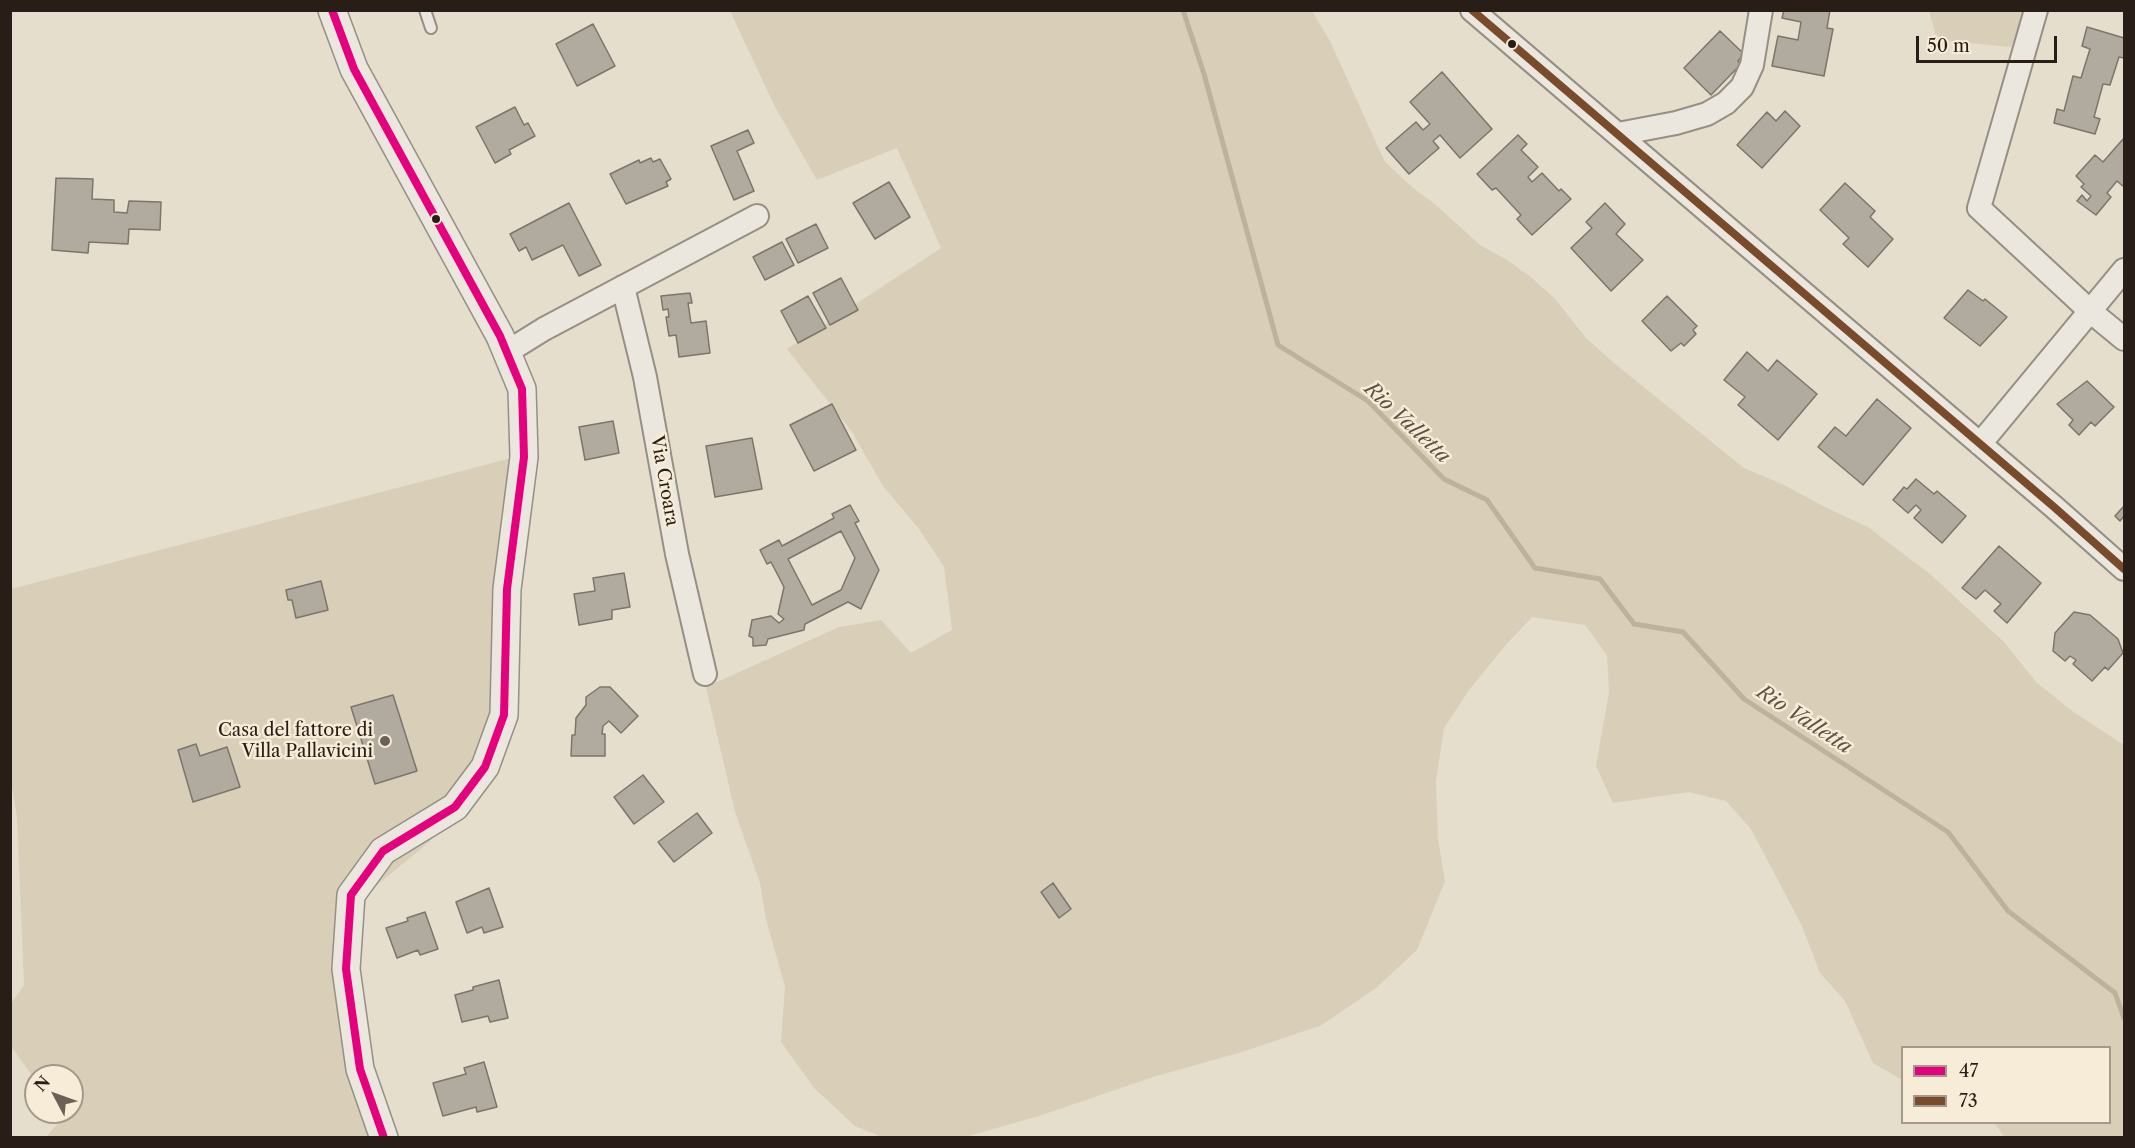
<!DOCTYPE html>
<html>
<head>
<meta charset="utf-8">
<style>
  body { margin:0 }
  #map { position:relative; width:2135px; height:1148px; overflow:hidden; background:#e6decc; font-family:"Libre Caslon Text",serif }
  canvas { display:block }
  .frame { position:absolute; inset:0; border:12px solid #291d18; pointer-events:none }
  .legend { position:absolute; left:1901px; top:1046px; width:210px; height:78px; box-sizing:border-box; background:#f6ecd7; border:2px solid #a4998b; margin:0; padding:8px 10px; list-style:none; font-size:18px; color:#291d18 }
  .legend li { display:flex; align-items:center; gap:12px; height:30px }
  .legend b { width:30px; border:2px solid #a4998b }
  .north { position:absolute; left:24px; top:1064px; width:60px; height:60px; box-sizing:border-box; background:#f6ecd7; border:2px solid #a4998b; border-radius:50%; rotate:311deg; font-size:16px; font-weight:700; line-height:24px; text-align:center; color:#291d18 }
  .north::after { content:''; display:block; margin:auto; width:21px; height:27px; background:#6b6157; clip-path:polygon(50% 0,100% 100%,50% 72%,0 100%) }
  .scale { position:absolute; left:1916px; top:36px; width:141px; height:27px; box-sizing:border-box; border:3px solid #291d18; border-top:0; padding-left:8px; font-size:18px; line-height:21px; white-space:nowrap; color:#291d18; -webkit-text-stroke:4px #f6ecd7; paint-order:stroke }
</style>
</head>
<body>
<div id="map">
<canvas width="2135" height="1148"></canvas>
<div class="frame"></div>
<ul class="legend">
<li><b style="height:8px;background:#e5007d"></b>47</li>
<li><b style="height:8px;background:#7a4b2a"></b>73</li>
</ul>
<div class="north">N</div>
<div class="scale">50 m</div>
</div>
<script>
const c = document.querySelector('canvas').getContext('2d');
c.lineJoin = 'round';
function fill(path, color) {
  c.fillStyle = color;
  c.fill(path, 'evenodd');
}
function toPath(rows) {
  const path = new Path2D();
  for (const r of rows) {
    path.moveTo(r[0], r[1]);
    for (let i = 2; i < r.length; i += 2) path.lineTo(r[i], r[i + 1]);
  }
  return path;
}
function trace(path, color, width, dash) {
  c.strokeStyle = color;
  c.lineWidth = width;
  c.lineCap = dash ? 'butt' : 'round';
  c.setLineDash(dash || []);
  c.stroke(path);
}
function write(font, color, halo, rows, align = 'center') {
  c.font = font + ' "Libre Caslon Text",serif';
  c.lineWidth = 5;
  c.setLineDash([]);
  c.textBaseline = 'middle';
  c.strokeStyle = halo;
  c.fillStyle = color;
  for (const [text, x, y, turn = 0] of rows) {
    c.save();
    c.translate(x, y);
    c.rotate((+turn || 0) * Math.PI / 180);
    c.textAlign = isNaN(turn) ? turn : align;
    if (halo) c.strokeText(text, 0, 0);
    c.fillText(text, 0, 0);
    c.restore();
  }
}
fill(toPath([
  [730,11,1312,11,1330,41,1385,162,1412,187,1436,205,1480,245,1507,260,1531,277,1556,300,1586,338,1614,363,1744,468,1784,485,1825,507,1868,527,1930,574,2004,642,2037,683,2075,713,2124,745,2124,1137,2004,1137,1995,1123,2110,1122,2110,1048,1902,1048,1902,1080,1873,1063,1845,1001,1820,973,1802,926,1751,829,1726,801,1689,792,1613,803,1596,766,1609,692,1607,655,1585,625,1532,617,1504,647,1469,690,1444,728,1436,781,1438,839,1445,881,1417,950,1376,988,1322,1025,1242,1052,1153,1077,1042,1115,966,1137,882,1137,855,1126,814,1088,781,1042,785,987,766,919,760,883,735,812,706,687,839,627,881,620,911,653,952,630,944,567,919,529,883,486,852,432,787,349,941,248,897,148,817,180,774,105],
  [1929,11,2027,11,2011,47,1937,40],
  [523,455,494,716,451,818,428,843,365,895,353,935,370,1137,46,1137,63,1118,59,1112,72,1112,72,1076,36,1076,36,1081,11,1046,10,1005,24,985,17,817,10,775,11,589]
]), '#d9ceb7');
trace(toPath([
  [1183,10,1204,74,1278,345,1368,401,1444,479,1487,500,1535,568,1600,579,1634,624,1683,632,1744,699,1948,832,2008,911,2115,993,2124,1018]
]), '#beb29c', 5);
const building = toPath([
  [1784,10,1830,10,1827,28,1833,29,1824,76,1772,66,1778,36,1798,40,1801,22,1782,18,1784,10],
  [593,24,615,66,577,86,556,44,593,24],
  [2087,27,2124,38,2124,58,2119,57,2110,85,2103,84,2094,117,2100,119,2095,134,2054,123,2057,109,2064,111,2073,76,2081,78,2090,49,2082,46,2087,27],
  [1720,31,1744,54,1738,61,1741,64,1711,95,1684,68,1720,31],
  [1442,72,1492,129,1460,158,1440,135,1433,141,1439,148,1409,174,1386,148,1416,122,1423,130,1430,124,1410,102,1442,72],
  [515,107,524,125,528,123,535,136,509,150,511,154,495,163,476,127,515,107],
  [1785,111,1800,126,1762,168,1737,145,1767,112,1776,121,1785,111],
  [748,130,754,143,737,151,754,191,734,200,711,146,748,130],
  [1518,135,1527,144,1521,150,1538,167,1528,177,1532,182,1542,173,1559,191,1561,189,1571,199,1532,235,1517,219,1521,215,1496,188,1492,190,1477,174,1518,135],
  [2124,138,2124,187,2117,181,2107,193,2111,197,2096,215,2077,201,2082,195,2087,201,2091,196,2081,187,2084,184,2076,176,2095,155,2103,162,2124,138],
  [651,158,653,162,660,159,671,179,666,182,668,186,626,204,610,174,639,160,640,163,651,158],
  [56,178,93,179,92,199,114,200,114,212,127,213,129,201,161,202,160,230,129,229,128,244,89,242,88,253,52,250,56,178],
  [889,182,910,217,875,239,853,203,889,182],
  [1845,183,1875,211,1870,217,1893,239,1868,267,1843,244,1849,238,1820,210,1845,183],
  [569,203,601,265,579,276,563,245,532,260,526,247,519,251,510,234,569,203],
  [1605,203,1625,224,1616,234,1643,260,1611,291,1571,248,1592,228,1586,222,1605,203],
  [816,224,828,248,798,263,786,239,816,224],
  [782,242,794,265,765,280,753,257,782,242],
  [841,278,858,310,830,325,813,293,841,278],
  [1968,290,1983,301,1985,299,2007,317,1980,346,1944,318,1968,290],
  [690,293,692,303,688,303,691,323,706,321,710,353,679,357,676,335,669,336,666,317,669,317,668,309,663,310,661,296,690,293],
  [808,296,826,328,798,343,781,311,808,296],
  [1667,296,1697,326,1693,330,1696,334,1684,346,1681,343,1671,351,1642,321,1667,296],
  [1747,352,1768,371,1777,360,1817,394,1778,440,1738,405,1745,397,1724,380,1747,352],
  [2087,381,2114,407,2095,426,2091,422,2079,435,2069,425,2073,420,2057,404,2087,381],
  [1877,399,1911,428,1863,485,1818,447,1835,427,1846,436,1877,399],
  [832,404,856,450,814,471,790,425,832,404],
  [613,421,619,453,585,460,579,427,613,421],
  [752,438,762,489,715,497,706,446,752,438],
  [1916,479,1934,494,1937,491,1966,516,1942,543,1914,518,1921,510,1916,505,1908,513,1893,500,1904,487,1907,489,1916,479],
  [850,505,859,521,855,523,879,570,861,609,848,602,805,624,804,630,768,639,766,645,753,646,753,638,749,636,752,620,771,616,779,623,784,619,778,614,784,587,771,562,767,564,760,550,779,540,782,546,834,518,832,514,850,505],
  [841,531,855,558,841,590,812,605,788,559,841,531],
  [2124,506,2124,516,2120,521,2115,516,2124,506],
  [1999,546,2041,583,2007,623,1994,611,2001,604,1985,590,1976,599,1962,588,1999,546],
  [624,573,630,607,612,610,612,619,579,625,574,594,595,591,593,578,624,573],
  [321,581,328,610,296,618,292,600,288,600,286,590,321,581],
  [2074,612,2090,615,2118,639,2123,653,2108,670,2105,667,2092,681,2073,664,2076,660,2070,656,2065,661,2053,651,2055,633,2074,612],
  [600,687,610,687,638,716,621,733,609,721,603,726,602,734,605,734,605,756,571,756,572,735,575,735,576,718,586,705,586,697,600,687],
  [393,695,417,771,375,784,351,707,393,695],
  [196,744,200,756,227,747,240,787,193,802,178,750,196,744],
  [643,775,664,802,634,824,614,797,643,775],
  [697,813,712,833,674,862,658,842,697,813],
  [1053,883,1071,909,1059,918,1041,892,1053,883],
  [489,888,503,927,484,933,482,927,467,933,456,902,489,888],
  [425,912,438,949,420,955,418,950,397,958,386,928,408,921,407,918,425,912],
  [499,980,508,1018,490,1022,488,1016,462,1022,455,995,473,990,473,987,499,980],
  [484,1062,497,1107,477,1112,476,1107,443,1116,433,1083,466,1074,464,1068,484,1062]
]);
fill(building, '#b1ab9f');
trace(building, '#7b756c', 1.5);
const service = toPath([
  [425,10,431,28]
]);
const minor = toPath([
  [1472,10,2054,507,2124,569],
  [2036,10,1979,208,2090,311,2124,339],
  [1618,134,1676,123,1707,114,1726,103,1742,87,1752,65,1761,10],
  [623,287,645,377,677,554,705,674],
  [507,352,544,329,757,216],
  [1980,444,2124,270]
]);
const tertiary = toPath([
  [332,10,354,69,500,336,522,389,524,457,507,589,504,715,485,767,455,807,383,851,351,895,346,969,360,1069,384,1138]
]);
trace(service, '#958f84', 14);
trace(minor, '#958f84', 26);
trace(tertiary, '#958f84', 30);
trace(service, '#ebe6de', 10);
trace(minor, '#ebe6de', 22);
trace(tertiary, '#ebe6de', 27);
trace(toPath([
  [332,10,354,69,500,336,522,389,524,457,507,589,504,715,485,767,455,807,383,851,351,895,346,969,360,1069,384,1138]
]), '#e5007d', 8);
trace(toPath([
  [1472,10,2054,507,2124,569]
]), '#7a4b2a', 8);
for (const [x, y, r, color] of [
  [1512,44,5,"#291d18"],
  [436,219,5,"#291d18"],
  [385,741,6,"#6b6157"]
]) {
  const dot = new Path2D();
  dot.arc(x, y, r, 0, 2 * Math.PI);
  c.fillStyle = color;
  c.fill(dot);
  trace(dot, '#f6ecd7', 2);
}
write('18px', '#291d18', '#f6ecd7', [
  ["Via Croara",664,481,80]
]);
write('18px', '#291d18', '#f6ecd7', [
  ["Casa del fattore di",373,731],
  ["Villa Pallavicini",373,752]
], 'right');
write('italic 20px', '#5e5145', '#f6ecd7', [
  ["Rio Valletta",1407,423,43],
  ["Rio Valletta",1804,720,33]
]);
</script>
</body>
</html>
